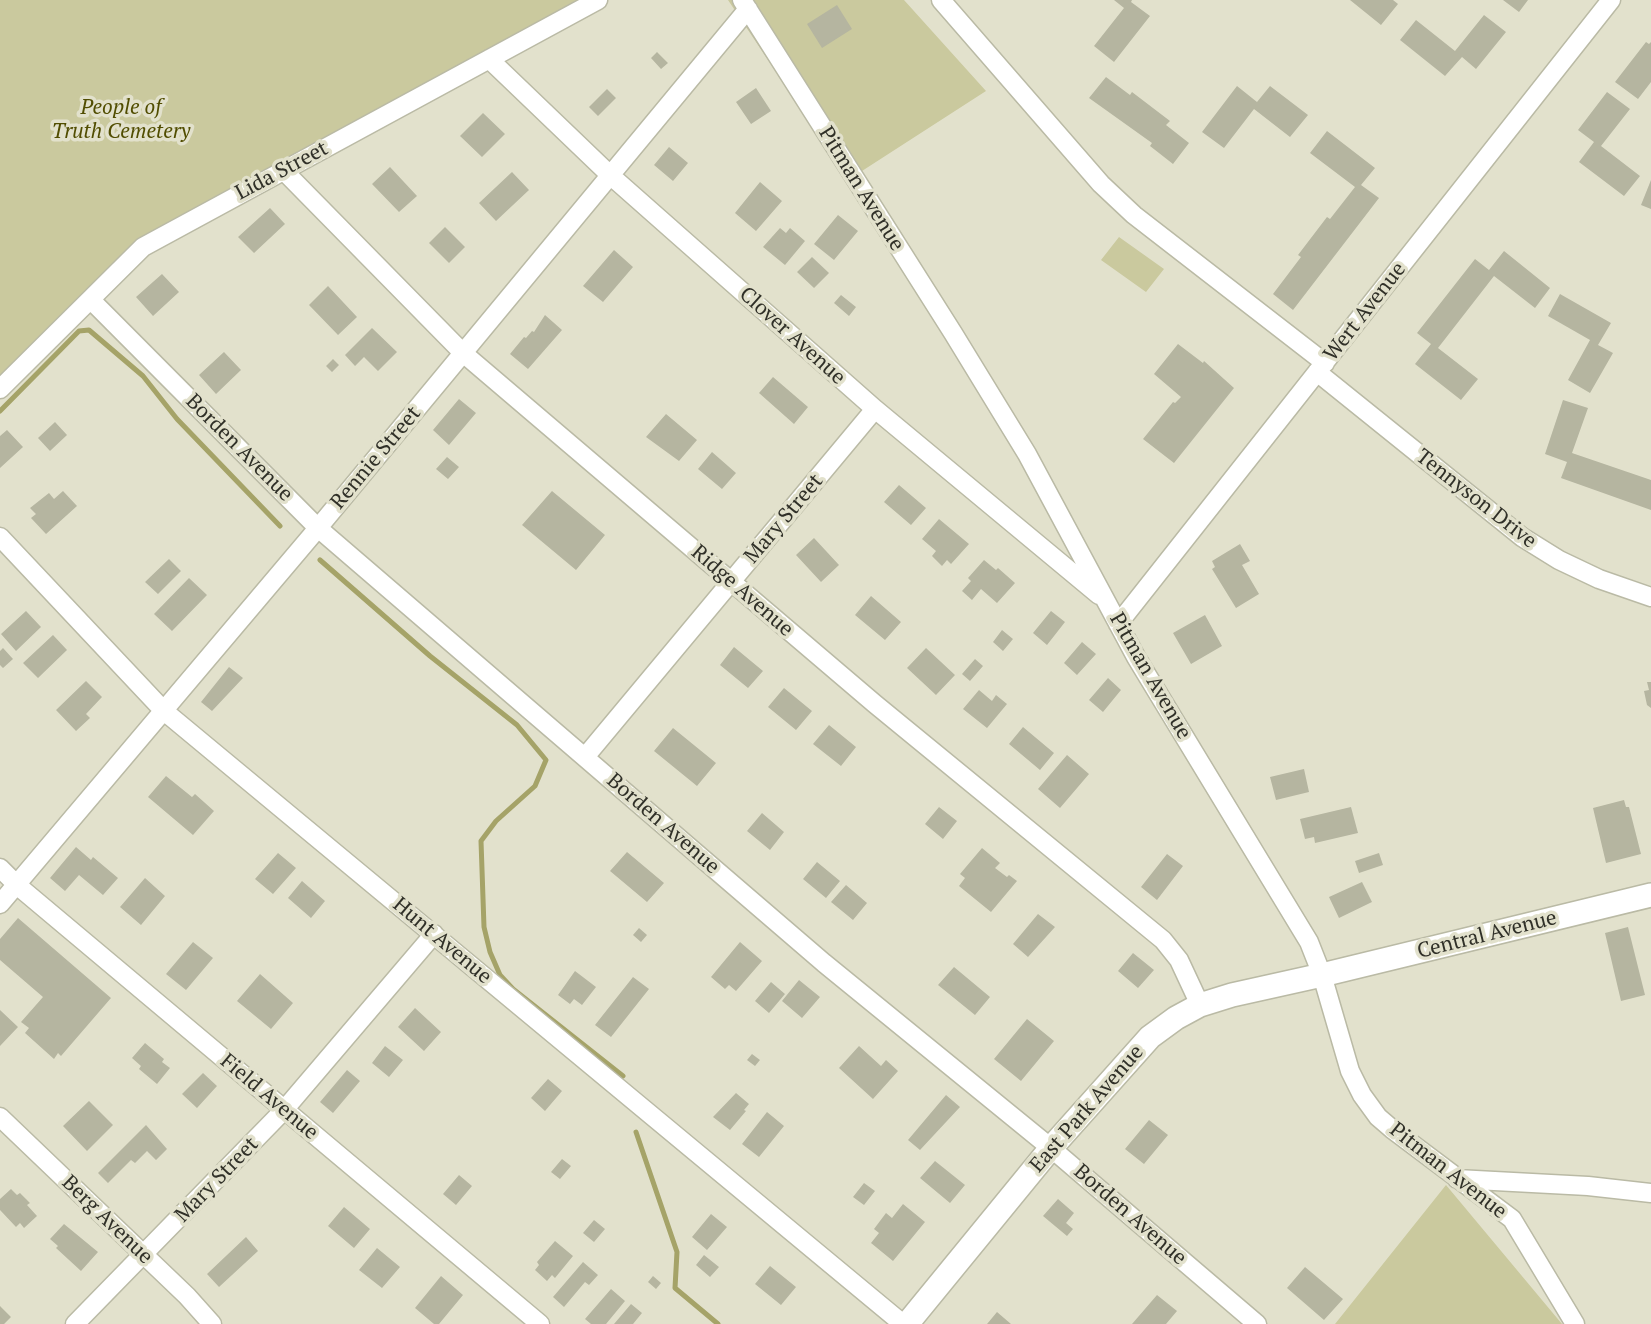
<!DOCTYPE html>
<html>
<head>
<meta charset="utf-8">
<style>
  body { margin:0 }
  canvas { display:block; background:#e2e1cc }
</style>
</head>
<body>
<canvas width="1651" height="1324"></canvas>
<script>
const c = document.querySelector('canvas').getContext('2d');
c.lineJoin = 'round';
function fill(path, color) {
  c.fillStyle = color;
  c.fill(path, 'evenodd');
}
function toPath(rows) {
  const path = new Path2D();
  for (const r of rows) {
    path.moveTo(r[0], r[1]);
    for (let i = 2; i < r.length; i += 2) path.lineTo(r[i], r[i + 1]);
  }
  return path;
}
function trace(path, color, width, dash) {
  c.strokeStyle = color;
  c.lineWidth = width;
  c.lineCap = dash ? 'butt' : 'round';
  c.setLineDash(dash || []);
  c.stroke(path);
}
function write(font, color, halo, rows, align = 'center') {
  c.font = font + ' "PT Serif",serif';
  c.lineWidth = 7;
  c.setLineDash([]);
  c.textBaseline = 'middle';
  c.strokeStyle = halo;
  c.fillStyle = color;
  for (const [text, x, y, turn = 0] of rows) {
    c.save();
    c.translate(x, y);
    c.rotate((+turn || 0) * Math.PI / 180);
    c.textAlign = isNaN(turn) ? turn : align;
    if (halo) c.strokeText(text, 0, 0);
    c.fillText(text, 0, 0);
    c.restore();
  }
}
fill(toPath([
  [0,0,599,0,154,236,0,391],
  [728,0,904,0,986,91,848,180],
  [1119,237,1164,269,1146,292,1101,260],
  [1446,1185,1562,1324,1335,1324]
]), '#cac99e');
trace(toPath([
  [0,411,79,331,89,330,143,376,177,419,280,526],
  [320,560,430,656,517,725,546,760,535,786,496,821,481,841,484,927,490,952,500,975,513,989,623,1076],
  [636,1132,677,1252,675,1288,718,1324]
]), '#a5a368', 5);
fill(toPath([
  [1114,0,1132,0,1131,2,1150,16,1114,62,1094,46,1124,8],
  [1350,0,1393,0,1398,4,1381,25],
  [1503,0,1528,0,1519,12],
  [837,5,852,29,822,48,807,24],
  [1484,15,1506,32,1476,69,1462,57,1445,76,1400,40,1416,20,1455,51],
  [1646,42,1649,44,1651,42,1651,82,1638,99,1615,82],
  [657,52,668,63,661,69,651,58],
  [1106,77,1130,95,1132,92,1170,121,1166,125,1189,143,1173,164,1150,146,1152,143,1089,98],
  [1237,86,1257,102,1270,86,1308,115,1290,137,1254,109,1224,148,1202,132],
  [756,88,771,111,751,124,736,102],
  [607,89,616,98,598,116,589,107],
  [1607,92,1630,109,1601,146,1640,176,1624,196,1579,162,1594,142,1578,130],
  [483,113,505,134,482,157,460,136],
  [1327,131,1375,168,1361,185,1379,198,1293,310,1273,294,1301,257,1298,255,1327,217,1330,219,1355,187,1310,153],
  [669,147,688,163,673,181,654,165],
  [390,167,417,196,399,212,372,184],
  [512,172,529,190,496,221,479,203],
  [1651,180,1651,209,1641,205],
  [760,182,782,201,756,231,735,213],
  [270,208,285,224,254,253,238,237],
  [838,215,858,231,834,260,814,244],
  [445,227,465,247,449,263,429,243],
  [780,228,786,233,790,228,805,241,785,265,763,247],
  [614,250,633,267,603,302,583,286],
  [1504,251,1550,288,1535,308,1494,276,1438,348,1478,379,1461,400,1415,364,1431,344,1417,333,1475,259,1489,270],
  [812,257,829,273,814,288,797,272],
  [162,274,179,292,153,316,136,297],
  [328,286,357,317,338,335,309,305],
  [1560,294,1611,323,1598,345,1613,353,1590,393,1568,380,1590,340,1548,316],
  [841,295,856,307,849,316,834,303],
  [545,315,562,330,528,369,510,354,524,337,526,338,532,331,534,332],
  [372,328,397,352,378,371,364,357,355,366,345,355],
  [1178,344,1203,363,1204,361,1234,388,1174,463,1143,439,1173,402,1175,403,1181,397,1154,374],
  [224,352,241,370,216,394,199,375],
  [333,359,339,365,332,372,326,366],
  [773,377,808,407,794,424,759,393],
  [459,399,476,413,449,445,433,430],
  [1563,400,1588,408,1572,453,1651,480,1651,510,1561,478,1567,462,1545,454],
  [666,414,697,440,679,461,646,437],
  [55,422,67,435,50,451,38,438],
  [7,430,23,447,0,468,0,436],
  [712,452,736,473,722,489,698,469],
  [447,457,459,467,448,479,436,469],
  [899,485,926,508,911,525,884,502],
  [63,491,77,506,46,534,31,518,36,514,30,508,49,493,54,499],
  [552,491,605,535,576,570,522,525],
  [939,519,969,544,951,564,947,560,942,566,932,556,936,551,922,539],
  [814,538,839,565,821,582,796,555],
  [1240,544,1250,561,1242,565,1259,594,1236,608,1212,569,1215,567,1212,561],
  [169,559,181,571,158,594,145,582],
  [984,560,996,570,998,568,1015,583,997,603,981,589,972,600,962,591,971,581,968,578],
  [189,578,207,595,172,631,154,614],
  [871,596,901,622,885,640,855,615],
  [26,611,41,627,16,651,1,634],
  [1051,611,1065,622,1047,645,1033,633],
  [1205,615,1222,646,1191,664,1173,633],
  [1002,630,1013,639,1003,651,993,642],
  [53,635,67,650,38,678,23,663],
  [1082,642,1096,654,1077,675,1064,663],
  [734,647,763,671,748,688,720,665],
  [3,648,13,659,3,668,0,665,0,651],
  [926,648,955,675,936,695,907,668],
  [975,659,983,666,970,681,962,674],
  [229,667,243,678,212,711,201,702],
  [1108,678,1121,690,1103,712,1089,700],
  [86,681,102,697,86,714,90,718,76,731,56,710],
  [1647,682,1651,682,1651,708,1647,705,1644,691,1649,690],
  [784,688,812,711,796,730,768,707],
  [979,690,992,701,996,695,1007,704,987,728,963,709],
  [829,725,856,747,841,766,813,744],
  [1023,727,1054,753,1040,770,1009,744],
  [673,728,716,763,697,786,654,751],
  [1067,755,1089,774,1060,808,1038,789],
  [1304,769,1309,792,1276,800,1270,777],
  [166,776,192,797,195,794,214,811,193,835,148,797],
  [1624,800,1626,807,1629,807,1641,854,1606,863,1593,808],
  [939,807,957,821,943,839,925,824],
  [1351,807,1358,833,1315,843,1314,837,1305,839,1300,819],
  [762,813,784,832,770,850,747,831],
  [76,847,91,860,93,857,118,878,103,895,79,875,65,891,50,878],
  [982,848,1000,863,995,868,1007,877,1009,875,1017,881,991,912,959,886,965,878,960,874],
  [627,852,664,883,647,902,610,871],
  [278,853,296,868,273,894,255,879],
  [1379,853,1383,865,1359,873,1355,861],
  [1167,854,1183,866,1157,900,1141,887],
  [817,862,840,881,826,898,803,879],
  [145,878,165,896,141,925,120,907],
  [302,881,325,901,311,918,288,898],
  [1362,882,1372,902,1339,918,1329,897],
  [846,885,867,903,853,920,831,902],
  [1038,914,1055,927,1028,957,1013,944],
  [18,918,111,998,61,1056,58,1053,54,1059,25,1033,29,1028,21,1022,43,997,0,960,0,939],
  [1628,927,1645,995,1621,1001,1605,933],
  [639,928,647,935,641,942,633,935],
  [193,942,213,958,186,990,166,974],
  [740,942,762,961,736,991,729,985,725,989,711,977],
  [1133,953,1154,970,1138,988,1118,971],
  [954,967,990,997,975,1015,938,985],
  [575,971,596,987,582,1005,574,999,570,1004,558,995],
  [260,974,293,1003,271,1029,237,1001],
  [633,977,649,989,611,1037,595,1025],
  [799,980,820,997,802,1018,782,1001],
  [771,982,785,994,769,1013,755,1001],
  [415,1008,441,1032,424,1051,398,1027],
  [0,1010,18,1027,0,1046],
  [1027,1019,1054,1041,1021,1081,994,1059],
  [145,1043,164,1059,162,1062,170,1068,157,1084,139,1069,141,1066,132,1058],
  [385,1046,403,1060,389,1077,372,1063],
  [859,1046,881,1066,886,1060,898,1071,873,1099,839,1068],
  [752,1054,760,1060,755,1066,747,1060],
  [347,1070,360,1081,333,1113,320,1102],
  [203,1073,217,1086,197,1108,182,1094],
  [548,1079,562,1091,545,1111,531,1098],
  [736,1093,749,1104,744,1110,746,1111,730,1130,713,1117],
  [946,1095,960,1107,920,1150,908,1140],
  [89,1101,113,1125,87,1151,63,1126],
  [767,1112,784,1126,759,1157,742,1144],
  [1149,1120,1168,1135,1144,1164,1125,1149],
  [146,1125,167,1149,156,1160,147,1151,135,1163,131,1160,108,1183,98,1173],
  [562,1159,571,1166,560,1179,551,1172],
  [935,1161,965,1185,950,1203,920,1178],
  [459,1175,472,1186,456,1205,443,1194],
  [864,1183,875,1191,864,1205,853,1197],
  [11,1189,17,1195,20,1193,30,1203,27,1205,37,1216,24,1228,20,1223,16,1227,0,1210,0,1199],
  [1058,1199,1074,1213,1066,1223,1073,1229,1067,1236,1043,1216],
  [903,1204,925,1222,893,1261,871,1243,879,1233,874,1229,886,1213,892,1218],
  [344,1207,370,1229,354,1248,328,1226],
  [711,1214,727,1227,707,1250,692,1237],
  [594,1220,605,1229,594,1242,583,1233],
  [64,1224,98,1252,81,1271,56,1248,58,1246,50,1239],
  [246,1237,258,1251,219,1287,207,1274],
  [555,1241,573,1256,555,1278,552,1275,547,1281,535,1270,539,1265,537,1262],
  [377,1248,400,1267,382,1288,359,1270],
  [704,1255,719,1267,710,1277,696,1265],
  [583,1262,598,1275,589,1285,585,1282,564,1307,553,1297],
  [770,1266,796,1287,781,1305,755,1284],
  [1305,1267,1343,1299,1324,1320,1287,1288],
  [441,1276,463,1295,439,1324,434,1324,415,1308],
  [653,1276,661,1283,656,1289,648,1282],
  [611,1289,625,1301,606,1324,591,1324,585,1319],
  [1157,1295,1177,1311,1166,1324,1132,1324],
  [631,1304,642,1313,633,1324,614,1324],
  [0,1306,11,1317,4,1324,0,1324],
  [997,1312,1011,1324,987,1324]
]), '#b5b5a0');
const minor = toPath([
  [742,0,953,333,1027,454,1136,657,1309,942,1322,975,1350,1071,1362,1095,1378,1117,1392,1129,1512,1219,1575,1324],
  [941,0,1101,184,1134,215,1325,363],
  [489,59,610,175,875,409,1099,595],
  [284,171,463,353,875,704,1163,940,1179,960,1200,1005],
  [91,300,318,528,824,963,1051,1148,1257,1324],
  [1317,372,1522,537,1559,560,1599,579,1651,597],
  [0,389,143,247,598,0],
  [0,537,164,711,903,1324],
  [1118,624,1611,0],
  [585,757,875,409],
  [0,868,18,886,540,1324],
  [0,904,318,528,748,9],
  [0,1117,187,1296,212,1324],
  [1457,1179,1588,1186,1651,1193],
  [75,1324,284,1110,434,934]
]);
const tertiary = toPath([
  [907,1324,1051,1148,1150,1037,1176,1018,1200,1005,1232,995,1322,975,1651,895]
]);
trace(minor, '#babaa5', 21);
trace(tertiary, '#babaa5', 26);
trace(minor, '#fff', 18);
trace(tertiary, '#fff', 23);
write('italic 21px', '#514d01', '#e2e1cc', [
  ["People of",121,108],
  ["Truth Cemetery",121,132]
]);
write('21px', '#303028', '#e2e1cc', [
  ["Lida Street",282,171,-28],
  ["Pitman Avenue",861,189,58],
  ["Wert Avenue",1365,312,-52],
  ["Clover Avenue",792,336,42],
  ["Borden Avenue",239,448,45],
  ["Rennie Street",376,458,-50],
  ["Tennyson Drive",1476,499,38],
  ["Mary Street",784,519,-50],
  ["Ridge Avenue",742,591,41],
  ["Pitman Avenue",1150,676,60],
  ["Borden Avenue",663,824,41],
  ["Central Avenue",1487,935,-14],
  ["Hunt Avenue",442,941,40],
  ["Field Avenue",269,1097,40],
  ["East Park Avenue",1087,1109,-49],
  ["Pitman Avenue",1448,1171,38],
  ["Mary Street",217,1180,-46],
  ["Borden Avenue",1130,1215,41],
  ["Berg Avenue",107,1220,44]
]);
</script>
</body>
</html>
